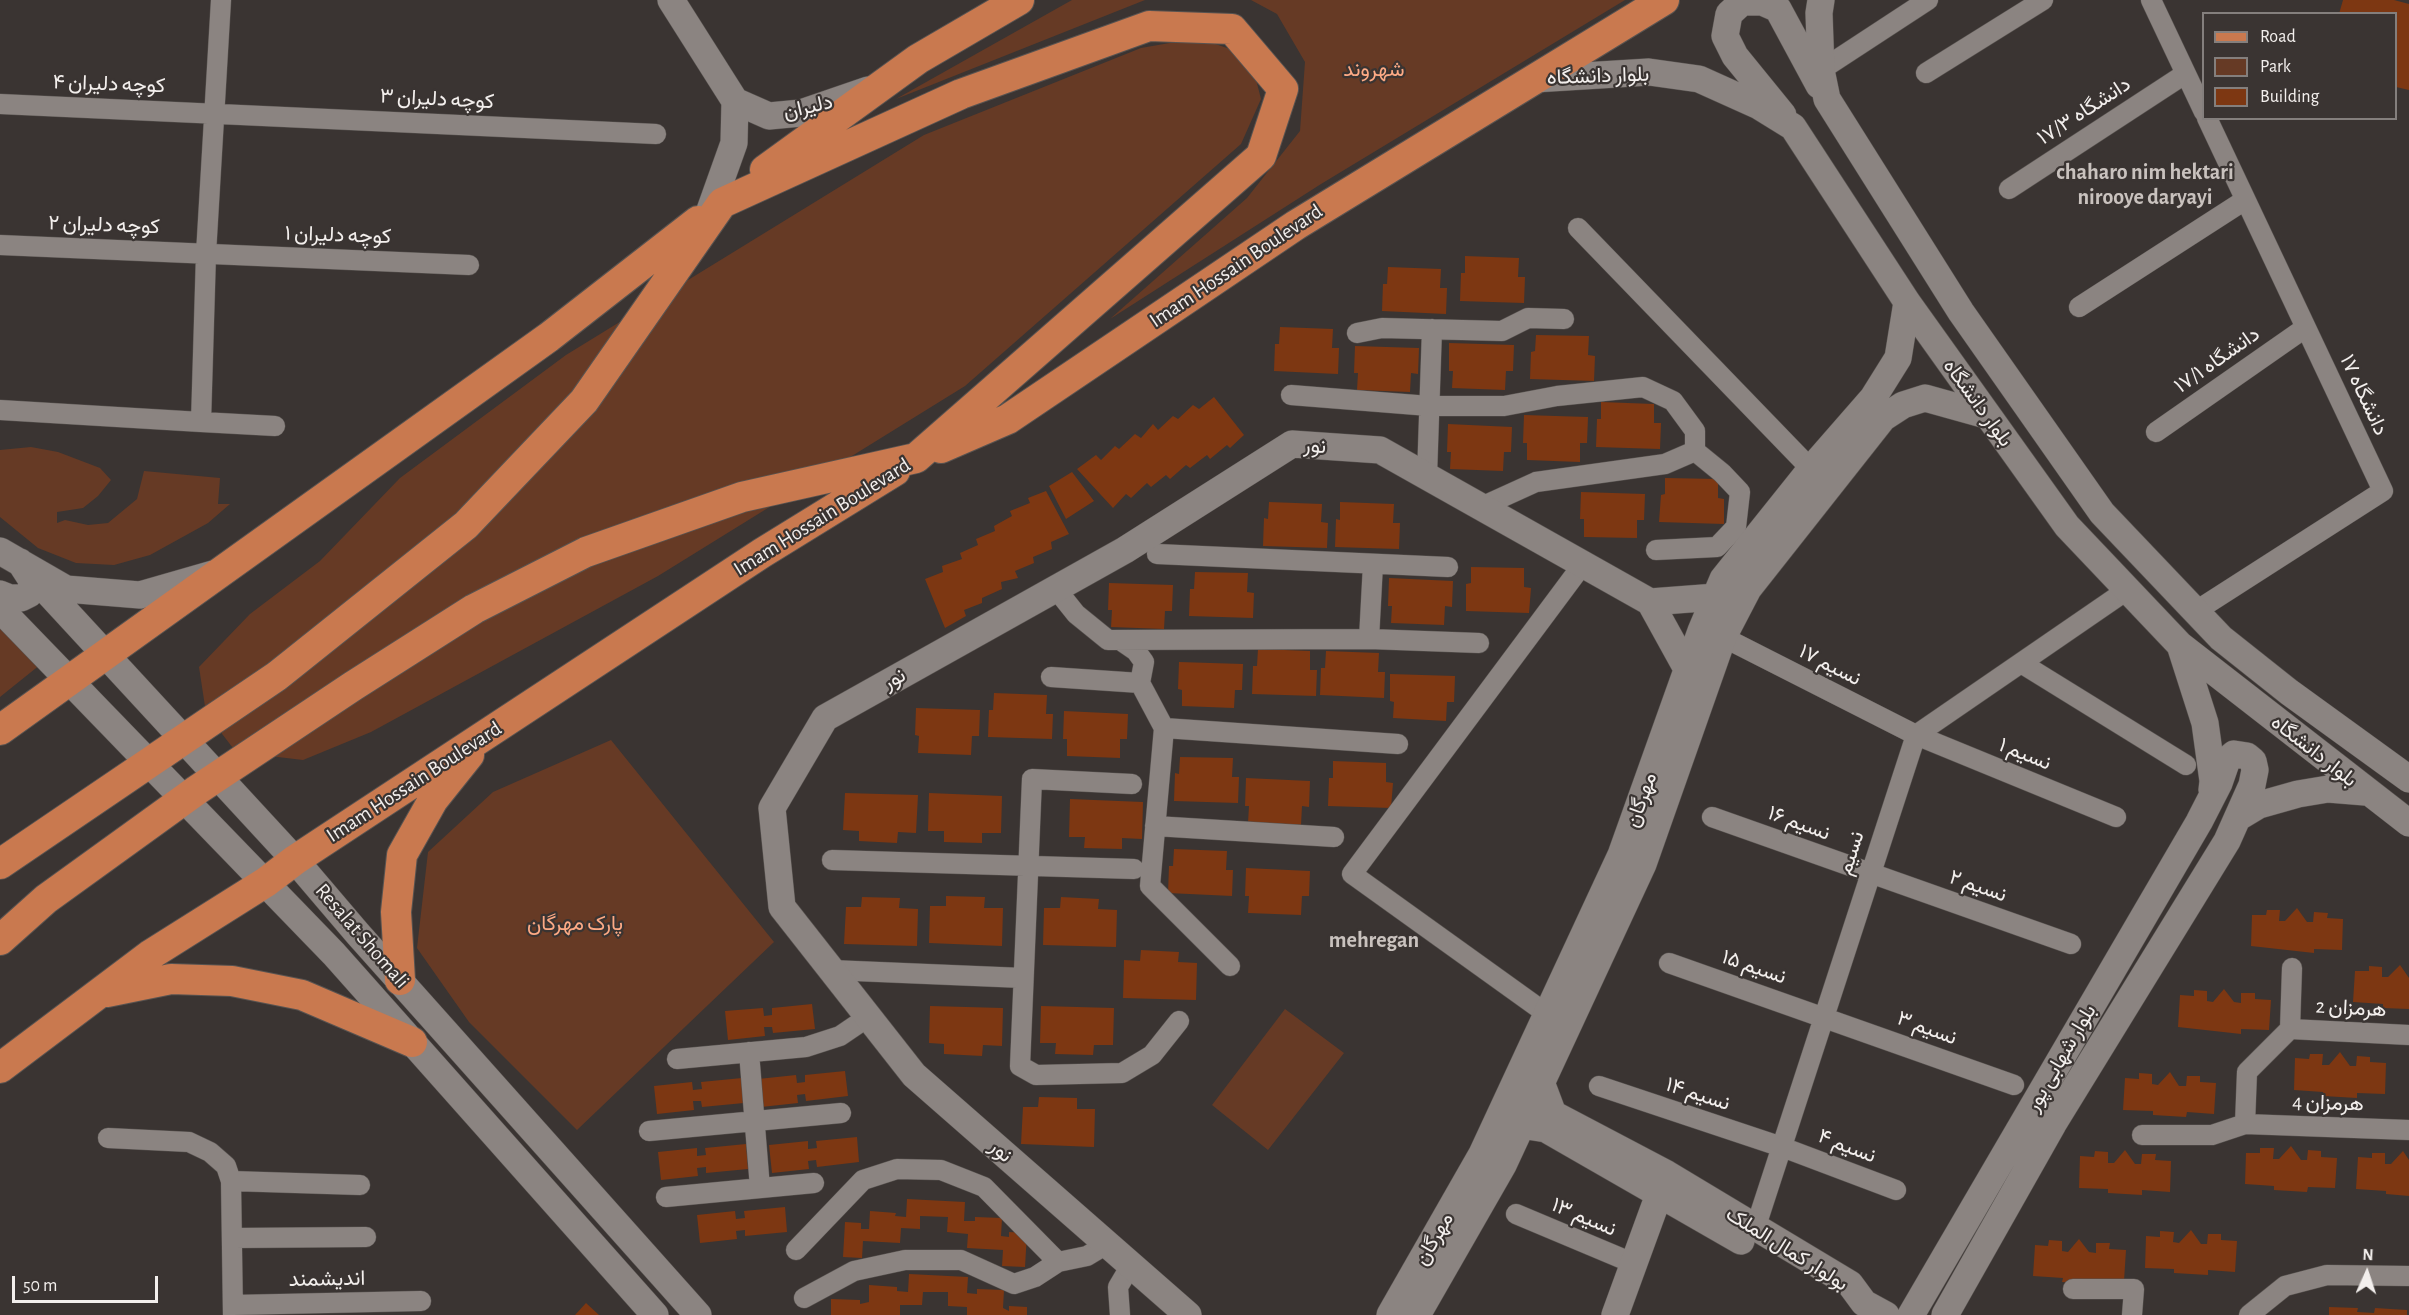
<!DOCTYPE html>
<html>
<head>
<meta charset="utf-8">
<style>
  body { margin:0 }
  #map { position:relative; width:2409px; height:1315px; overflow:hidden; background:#3a3432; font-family:"Alegreya Sans",sans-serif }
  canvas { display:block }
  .legend { position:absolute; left:2202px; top:12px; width:195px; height:108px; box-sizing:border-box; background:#3a3432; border:2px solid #847f7d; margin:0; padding:8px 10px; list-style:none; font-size:18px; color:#f3efed }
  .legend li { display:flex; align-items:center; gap:12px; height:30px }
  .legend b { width:30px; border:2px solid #847f7d }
  .north { position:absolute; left:2337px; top:1243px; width:60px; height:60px; -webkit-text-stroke:4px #3a3432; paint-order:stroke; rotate:3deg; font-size:16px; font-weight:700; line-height:24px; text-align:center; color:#f3efed }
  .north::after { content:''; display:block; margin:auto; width:21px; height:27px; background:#f3efed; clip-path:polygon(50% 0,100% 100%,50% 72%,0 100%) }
  .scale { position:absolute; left:12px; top:1276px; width:146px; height:27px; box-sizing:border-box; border:3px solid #f3efed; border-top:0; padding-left:8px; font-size:18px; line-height:21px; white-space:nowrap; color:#f3efed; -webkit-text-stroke:4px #3a3432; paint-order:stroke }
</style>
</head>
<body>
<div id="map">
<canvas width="2409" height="1315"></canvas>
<ul class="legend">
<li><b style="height:8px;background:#c9794f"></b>Road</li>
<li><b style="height:16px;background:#663a25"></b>Park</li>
<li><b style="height:16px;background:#7d3712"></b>Building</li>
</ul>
<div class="north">N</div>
<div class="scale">50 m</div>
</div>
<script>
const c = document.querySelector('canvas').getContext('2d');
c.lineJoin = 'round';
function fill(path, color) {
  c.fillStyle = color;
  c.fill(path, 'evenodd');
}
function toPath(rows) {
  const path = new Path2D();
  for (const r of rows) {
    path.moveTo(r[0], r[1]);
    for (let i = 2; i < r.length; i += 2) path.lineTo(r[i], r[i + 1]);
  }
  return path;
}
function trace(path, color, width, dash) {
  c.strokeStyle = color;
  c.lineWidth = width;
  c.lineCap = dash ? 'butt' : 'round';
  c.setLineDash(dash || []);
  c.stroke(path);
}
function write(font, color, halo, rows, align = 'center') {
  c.font = font + ' "Alegreya Sans",Vazirmatn,sans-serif';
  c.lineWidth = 4.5;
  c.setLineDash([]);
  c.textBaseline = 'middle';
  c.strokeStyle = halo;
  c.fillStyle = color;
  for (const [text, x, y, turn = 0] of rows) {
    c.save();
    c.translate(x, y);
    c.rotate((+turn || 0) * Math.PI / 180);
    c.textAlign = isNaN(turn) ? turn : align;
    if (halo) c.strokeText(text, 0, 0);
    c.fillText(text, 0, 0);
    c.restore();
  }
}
fill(toPath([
  [1072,0,1145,0,896,99],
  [1251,0,1625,0,1321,184,1110,319,1247,198,1300,131,1305,62,1277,14],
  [1198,38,1250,56,1261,99,1241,144,965,386,658,576,371,732,303,760,236,752,206,713,199,667,250,614,320,561,400,478,566,355,924,135,1141,48],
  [31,447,58,452,100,468,111,480,98,496,83,508,57,512,57,523,65,520,88,525,108,523,137,499,144,471,220,478,218,504,230,504,208,523,150,555,114,565,76,563,38,548,0,517,0,450],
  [0,610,56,652,0,697],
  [611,740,774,942,577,1130,469,1022,417,948,428,852,493,792],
  [1285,1009,1344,1053,1268,1150,1212,1105]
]), '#663a25');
fill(toPath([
  [2343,0,2394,0,2409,4,2409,90,2396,87,2396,14,2339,14],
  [1465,256,1519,258,1518,277,1525,277,1524,303,1460,301,1461,273,1465,273],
  [1388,267,1441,269,1440,288,1447,288,1446,314,1382,311,1383,284,1387,284],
  [1280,327,1333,329,1332,348,1339,348,1338,374,1274,371,1275,344,1279,344],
  [1536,335,1589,336,1588,355,1595,356,1594,381,1530,379,1531,352,1535,351],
  [1449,343,1514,345,1513,371,1506,371,1505,390,1452,388,1453,371,1449,371],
  [1355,346,1419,348,1418,374,1411,373,1410,392,1357,390,1358,373,1354,373],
  [1214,397,1244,435,1230,448,1227,445,1210,459,1207,455,1190,468,1186,465,1170,479,1166,475,1151,487,1147,483,1131,498,1126,494,1113,508,1077,469,1096,455,1101,460,1115,446,1119,449,1135,434,1141,438,1153,424,1158,430,1173,416,1178,419,1193,405,1199,409],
  [1601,402,1654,404,1654,423,1661,423,1660,449,1596,447,1597,419,1601,419],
  [1524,415,1588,417,1587,443,1580,443,1580,462,1527,460,1527,443,1523,443],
  [1448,424,1512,427,1511,452,1504,452,1503,471,1450,469,1451,452,1447,452],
  [1072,472,1094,501,1066,519,1049,486],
  [1665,478,1718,479,1718,498,1724,499,1724,524,1659,522,1661,495,1665,494],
  [1046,491,1069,534,1051,542,1052,549,1033,557,1034,563,1015,571,1018,578,1001,582,1002,589,982,598,982,603,964,610,966,616,945,628,925,579,943,572,942,566,962,559,960,553,978,545,976,539,995,531,994,526,1012,516,1010,511,1030,503,1028,498],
  [1581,492,1645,494,1644,520,1637,520,1637,538,1584,537,1584,519,1580,519],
  [1269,502,1322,504,1321,522,1328,523,1327,548,1263,546,1264,518,1268,519],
  [1340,502,1394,504,1393,523,1400,523,1399,549,1335,547,1336,519,1340,520],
  [1471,567,1524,568,1524,587,1531,588,1529,613,1466,611,1466,584,1471,583],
  [1195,572,1248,573,1247,592,1254,593,1253,618,1189,616,1190,589,1194,589],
  [1389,578,1453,581,1452,607,1445,606,1444,625,1391,623,1392,606,1388,606],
  [1109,583,1173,585,1172,611,1165,611,1164,629,1111,627,1112,610,1108,610],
  [1258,649,1310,651,1310,670,1317,670,1316,696,1252,694,1253,666,1257,666],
  [1326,651,1379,653,1378,672,1385,672,1384,698,1320,695,1321,668,1325,668],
  [1179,662,1243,664,1242,690,1235,690,1234,708,1182,706,1182,690,1178,689],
  [1390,674,1455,676,1454,702,1447,702,1446,721,1393,718,1394,702,1390,701],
  [994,693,1047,695,1046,714,1053,714,1052,739,988,737,989,710,993,710],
  [916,708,980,710,979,736,972,736,971,755,918,753,919,736,915,735],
  [1064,711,1128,714,1127,739,1120,739,1120,758,1067,756,1067,739,1063,739],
  [1180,757,1233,758,1232,777,1239,777,1238,803,1174,801,1175,773,1179,774],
  [1333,761,1386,763,1386,782,1393,783,1391,808,1328,806,1329,778,1333,778],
  [1246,778,1310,781,1309,807,1302,806,1301,825,1248,823,1249,806,1245,806],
  [845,793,918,795,916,833,898,832,897,843,859,841,859,831,843,830],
  [929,793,1002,796,1001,833,982,833,982,843,944,842,944,831,928,831],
  [1070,799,1143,802,1142,839,1122,838,1122,849,1084,848,1085,837,1069,837],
  [1174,849,1227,851,1226,870,1233,870,1232,896,1168,893,1169,866,1173,866],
  [1246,868,1310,871,1309,896,1302,896,1301,915,1248,913,1249,896,1245,896],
  [946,896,985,897,984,908,1003,908,1002,946,929,943,930,906,946,906],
  [862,897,900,898,899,908,918,909,917,946,844,944,846,907,861,907],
  [1061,897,1099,899,1098,909,1117,910,1116,947,1043,945,1044,908,1060,908],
  [2297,908,2307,922,2313,922,2314,912,2328,913,2327,918,2343,919,2342,950,2314,949,2314,953,2251,946,2252,915,2266,915,2267,910,2280,910,2279,921,2285,921],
  [1141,950,1179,952,1178,962,1197,963,1196,1000,1123,998,1124,960,1140,961],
  [2400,965,2409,978,2409,1009,2383,1008,2383,1004,2353,1002,2355,971,2369,971,2369,966,2382,967,2382,977,2388,977],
  [2224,989,2234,1002,2241,1003,2241,993,2255,993,2255,999,2271,1000,2269,1030,2241,1029,2241,1034,2178,1027,2180,995,2194,996,2194,990,2207,991,2207,1001,2213,1002],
  [812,1004,815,1029,773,1033,772,1027,764,1027,765,1036,728,1040,725,1011,763,1008,764,1016,772,1015,772,1008],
  [930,1006,1003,1008,1002,1046,983,1045,982,1056,944,1054,944,1044,929,1043],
  [1041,1006,1114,1008,1113,1045,1094,1045,1093,1055,1055,1054,1056,1043,1040,1043],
  [2340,1052,2350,1066,2356,1066,2357,1056,2370,1057,2370,1062,2386,1063,2385,1094,2357,1093,2357,1098,2323,1096,2323,1092,2294,1090,2295,1058,2309,1059,2310,1054,2323,1054,2322,1065,2329,1065],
  [845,1071,848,1096,806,1101,805,1094,797,1095,798,1103,761,1107,758,1079,796,1075,797,1083,805,1082,805,1075],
  [2170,1072,2179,1086,2186,1086,2187,1076,2200,1076,2200,1082,2216,1083,2214,1114,2187,1112,2186,1117,2153,1115,2153,1111,2123,1110,2125,1078,2139,1079,2139,1073,2152,1074,2152,1084,2158,1085],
  [742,1078,744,1103,702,1107,701,1101,693,1101,694,1110,657,1114,654,1086,692,1082,693,1090,702,1089,701,1082],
  [1039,1097,1077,1098,1077,1109,1095,1109,1094,1147,1021,1144,1023,1107,1038,1107],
  [857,1137,859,1162,817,1167,816,1160,808,1161,809,1169,772,1173,769,1145,808,1141,808,1149,817,1148,816,1141],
  [746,1144,748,1169,706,1173,706,1167,697,1168,698,1176,661,1180,658,1152,697,1148,697,1156,706,1155,705,1148],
  [2291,1146,2301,1160,2307,1160,2308,1150,2321,1151,2321,1157,2337,1158,2335,1188,2308,1187,2307,1192,2274,1190,2274,1186,2245,1184,2246,1153,2260,1153,2260,1148,2274,1148,2273,1159,2279,1159],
  [2125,1150,2135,1164,2141,1164,2142,1154,2156,1154,2155,1160,2171,1161,2170,1192,2142,1190,2142,1195,2108,1193,2108,1189,2079,1188,2080,1156,2094,1157,2095,1151,2108,1152,2108,1163,2114,1163],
  [2403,1151,2409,1160,2409,1196,2386,1194,2386,1191,2356,1189,2358,1157,2372,1158,2372,1153,2385,1153,2385,1164,2391,1164],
  [907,1199,965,1202,964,1221,975,1221,975,1217,1002,1218,1001,1236,1009,1237,1009,1232,1027,1233,1025,1267,1002,1266,1003,1250,967,1248,968,1234,947,1232,948,1217,920,1216,920,1229,901,1228,900,1243,863,1241,862,1258,843,1257,845,1222,861,1223,861,1229,869,1229,870,1211,896,1213,895,1216,906,1217],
  [785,1207,787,1232,745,1236,745,1230,736,1231,737,1239,700,1243,697,1215,735,1211,736,1219,745,1218,744,1211],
  [2191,1230,2201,1244,2207,1244,2208,1234,2221,1234,2221,1240,2237,1241,2235,1272,2208,1270,2208,1275,2174,1273,2174,1269,2145,1268,2146,1236,2160,1237,2160,1231,2174,1232,2173,1242,2179,1243],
  [2079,1239,2089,1252,2096,1253,2096,1243,2110,1243,2109,1249,2126,1250,2124,1281,2096,1279,2096,1284,2062,1282,2063,1278,2033,1276,2035,1245,2048,1246,2049,1240,2062,1241,2062,1251,2068,1252],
  [909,1274,968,1277,967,1293,977,1294,977,1289,1004,1290,1003,1308,1009,1311,1009,1306,1027,1307,1027,1315,967,1315,967,1307,948,1306,948,1292,923,1292,922,1305,900,1305,900,1315,831,1315,831,1299,860,1300,860,1304,869,1302,869,1285,897,1287,897,1291,908,1292],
  [586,1303,599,1315,575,1315],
  [2329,1307,2358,1308,2357,1312,2374,1313,2375,1308,2407,1310,2407,1315,2329,1315]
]), '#7d3712');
const street = toPath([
  [221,0,206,254,201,422,275,426],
  [2151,0,2204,112],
  [1821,70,1928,0],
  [1926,73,2043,0],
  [0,104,656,134],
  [2009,189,2185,74],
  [1578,228,1811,469],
  [0,245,469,265],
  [2079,307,2245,200],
  [1357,333,1382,328,1502,331,1528,318,1564,319],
  [1291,395,1429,406,1504,406,1557,396,1643,387,1673,401,1695,431,1695,451],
  [0,410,201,422],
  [2156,432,2305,328],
  [1427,476,1432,329],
  [1481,507,1536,482,1665,464,1695,451],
  [1656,550,1717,547,1736,527,1740,492,1722,473,1695,451],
  [1157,554,1448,567],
  [1056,589,1076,614,1108,640,1369,639,1479,643],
  [2196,611,2383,491,2207,118],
  [1723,637,1916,735,2116,817],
  [1369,639,1373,564],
  [2021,663,2186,765],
  [1051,677,1140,683,1144,662,1136,651,1120,640],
  [1140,683,1164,728,1398,744],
  [1164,728,1150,886,1230,966],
  [1132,784,1032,779,1020,1066,1036,1075,1122,1073,1152,1055,1179,1021],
  [1712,817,2071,944],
  [1155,826,1334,837],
  [832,860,1134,869],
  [1669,963,2014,1085],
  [831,970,1023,978],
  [1547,1014,1352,874,1583,564],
  [2290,1029,2409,1035],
  [749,1052,760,1188],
  [677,1059,806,1047,840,1036,868,1017],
  [1599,1086,1782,1147,1896,1190],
  [2245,1124,2247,1072,2290,1029,2292,968],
  [649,1131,841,1113],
  [2142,1135,2212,1135,2245,1124,2409,1130],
  [108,1138,189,1142,210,1152,226,1166,231,1181,233,1315],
  [231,1181,360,1185],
  [666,1197,814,1183],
  [1516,1214,1635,1264],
  [1755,1229,1916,735,2127,590],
  [233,1238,366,1237],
  [796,1250,863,1180,897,1169,941,1170,984,1187,1058,1262],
  [2073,1289,2134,1289,2132,1315],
  [804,1298,854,1271,905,1260,961,1260,1014,1284,1035,1277,1058,1262,1087,1256,1107,1244],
  [233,1305,421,1301],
  [1120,1315,1118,1287,1131,1265],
  [2249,1315,2285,1286,2327,1275,2409,1276]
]);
const secondary = toPath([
  [671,0,735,101,734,143,709,213],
  [1821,0,1819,13,1821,70,1827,99,1961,312,2102,513,2221,638,2289,692,2409,779],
  [1534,79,1649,72,1699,79,1759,106,1793,127,1907,302,2067,526,2180,645,2409,823],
  [735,101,769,116,801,113,868,90],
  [1783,115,1735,56,1725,36,1729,14,1742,2,1762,2,1778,9,1819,85],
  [0,551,66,589,140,595,213,574],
  [20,562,295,860,358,934,698,1315],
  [0,594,10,598,21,598,29,594,33,582,22,565],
  [0,609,334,954,655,1315],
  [2180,645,2205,723,2213,781,2212,790],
  [1687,669,1650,602,1716,597],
  [2239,817,2259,805,2298,794,2328,789,2365,792],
  [1541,1082,1553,1114,1667,1174,1850,1284,1864,1303,1886,1315],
  [1521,1125,1546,1129,1741,1241],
  [1188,1315,914,1075,782,907,772,808,825,718,1125,550,1292,444,1380,450,1650,602],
  [1390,1315,1482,1154,1621,855,1701,631,1723,579,1811,469,1873,398,1898,358,1907,302],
  [1417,1315,1503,1165,1643,864,1723,637,1748,589,1883,418,1903,405,1925,398,1986,415],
  [1615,1315,1665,1178],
  [1911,1315,2199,822,2219,783,2227,760,2234,754,2247,756,2253,761,2255,770,2252,785,2227,841,2053,1124,1945,1315]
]);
const primary = toPath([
  [765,170,918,59,1019,0],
  [941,448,1008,419,1296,225,1664,0],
  [0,730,549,337,698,221],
  [0,864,277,676,466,525,584,401,722,203,961,94,1149,26,1232,29,1283,89,1261,156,916,458,742,497,586,552,474,609,353,686,197,790,46,899,0,940],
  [400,980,396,912,402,855,433,800,469,755],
  [107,992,171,979,232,981,302,995,412,1042],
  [0,1068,150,955,266,882,295,860,762,553,895,471]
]);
trace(street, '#585350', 21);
trace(secondary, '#585350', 28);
trace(primary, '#585350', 32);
trace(street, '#8b8481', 20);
trace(secondary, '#8b8481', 27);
trace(primary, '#c9794f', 30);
write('21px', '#fdaa85', '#3a3432', [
  ["شهروند",1374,70],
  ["پارک مهرگان",575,924]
]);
write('21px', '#f3efed', '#3a3432', [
  ["بلوار دانشگاه",1598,76,-2],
  ["کوچه دلیران ۴",109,84,2],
  ["کوچه دلیران ۳",437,99,3],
  ["دلیران",808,107,-13],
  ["دانشگاه ۱۷/۳",2084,111,-33],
  ["کوچه دلیران ۲",104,225,2],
  ["کوچه دلیران ۱",338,235,2],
  ["Imam Hossain Boulevard",1236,266,-34],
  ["دانشگاه ۱۷/۱",2217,360,-35],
  ["دانشگاه ۱۷",2364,395,65],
  ["بلوار دانشگاه",1978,403,54],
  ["نور",1315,446,4],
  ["Imam Hossain Boulevard",822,517,-32],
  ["نسیم ۱۷",1830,665,27],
  ["نور",894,679,-29],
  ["بلوار دانشگاه",2314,751,38],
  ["نسیم ۱",2025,754,22],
  ["Imam Hossain Boulevard",414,782,-33],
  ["مهرگان",1641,800,-70],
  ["نسیم ۱۶",1799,823,20],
  ["نسیم",1851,853,-72],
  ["نسیم ۲",1978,886,19],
  ["Resalat Shomali",362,936,49],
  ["نسیم ۱۵",1754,967,19],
  ["هرمزان 2",2351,1008,3],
  ["نسیم ۳",1927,1028,20],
  ["بلوار شهابی پور",2061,1058,-60],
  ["نسیم ۱۴",1698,1094,18],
  ["هرمزان 4",2328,1103,2],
  ["نسیم ۴",1847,1146,21],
  ["نور",1001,1151,41],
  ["نسیم ۱۳",1584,1217,23],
  ["مهرگان",1434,1239,-60],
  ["بولوار کمال الملک",1787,1249,32],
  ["اندیشمند",327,1279,-1]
]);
write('bold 22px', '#c9c2be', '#3a3432', [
  ["chaharo nim hektari",2145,172],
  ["nirooye daryayi",2145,197],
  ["mehregan",1374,940]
]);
</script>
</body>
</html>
